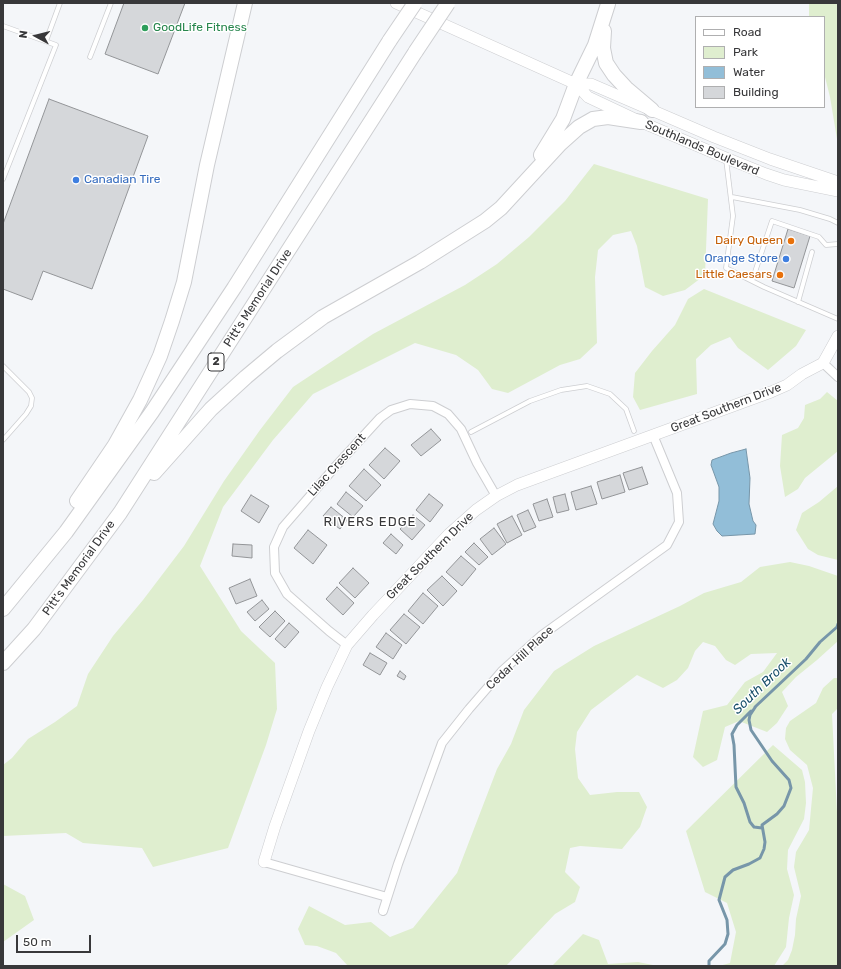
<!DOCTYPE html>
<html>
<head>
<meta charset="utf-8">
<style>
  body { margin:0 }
  #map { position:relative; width:841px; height:969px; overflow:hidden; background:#f4f6f9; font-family:Rubik,sans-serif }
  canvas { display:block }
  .frame { position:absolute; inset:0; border:4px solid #38383a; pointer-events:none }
  .legend { position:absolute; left:695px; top:16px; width:130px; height:92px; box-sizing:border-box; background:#fff; border:1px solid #afafb0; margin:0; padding:5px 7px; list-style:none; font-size:12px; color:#38383a }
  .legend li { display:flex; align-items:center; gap:8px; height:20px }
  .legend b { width:20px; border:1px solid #afafb0 }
  .north { position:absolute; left:16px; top:16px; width:40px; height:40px; -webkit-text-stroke:3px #fff; paint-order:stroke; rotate:277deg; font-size:11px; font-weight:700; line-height:16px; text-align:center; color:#38383a }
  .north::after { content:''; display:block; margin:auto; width:14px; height:18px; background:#38383a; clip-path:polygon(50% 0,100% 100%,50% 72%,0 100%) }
  .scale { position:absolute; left:16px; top:935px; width:75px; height:18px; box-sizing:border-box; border:2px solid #38383a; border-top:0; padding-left:5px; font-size:12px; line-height:14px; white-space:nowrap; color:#38383a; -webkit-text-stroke:3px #fff; paint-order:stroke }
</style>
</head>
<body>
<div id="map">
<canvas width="841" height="969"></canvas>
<div class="frame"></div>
<ul class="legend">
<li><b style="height:5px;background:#fff"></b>Road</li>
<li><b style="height:11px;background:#dfeecf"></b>Park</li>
<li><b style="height:11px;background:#92bed8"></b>Water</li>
<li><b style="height:11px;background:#d5d7da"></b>Building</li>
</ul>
<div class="north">N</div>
<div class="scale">50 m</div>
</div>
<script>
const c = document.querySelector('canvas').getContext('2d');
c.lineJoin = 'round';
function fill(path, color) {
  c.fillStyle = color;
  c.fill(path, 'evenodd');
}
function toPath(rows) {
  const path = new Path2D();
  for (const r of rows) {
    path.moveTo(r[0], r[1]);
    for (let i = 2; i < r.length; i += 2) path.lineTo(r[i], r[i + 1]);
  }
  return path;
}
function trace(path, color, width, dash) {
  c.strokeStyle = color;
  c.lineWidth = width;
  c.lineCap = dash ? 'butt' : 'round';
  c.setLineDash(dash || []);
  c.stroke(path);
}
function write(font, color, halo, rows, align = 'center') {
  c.font = font + ' Rubik,sans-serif';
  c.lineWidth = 3;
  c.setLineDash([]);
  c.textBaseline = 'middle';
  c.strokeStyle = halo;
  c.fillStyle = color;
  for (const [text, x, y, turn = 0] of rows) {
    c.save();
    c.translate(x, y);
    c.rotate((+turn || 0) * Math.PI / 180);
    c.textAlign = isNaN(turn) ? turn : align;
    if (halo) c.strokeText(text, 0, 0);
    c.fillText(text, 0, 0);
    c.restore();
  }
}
fill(toPath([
  [809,3,838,3,838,145,830,97,824,73,824,17,809,17],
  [594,164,708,199,705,275,685,290,663,296,645,287,637,246,631,231,613,235,598,250,595,277,597,343,580,359,560,365,508,393,492,389,478,370,456,355,415,343,313,394,273,440,223,507,200,566,241,631,275,663,277,709,266,745,228,848,153,867,142,848,83,843,66,833,3,836,3,765,12,758,28,739,55,722,77,706,88,674,113,636,143,600,184,546,224,481,260,430,293,387,373,334,465,285,497,264,529,237,565,201],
  [704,289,806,330,796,346,768,370,738,348,730,337,711,345,696,359,697,394,640,410,633,397,635,373,652,351,675,325,688,299],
  [827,392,838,401,838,451,805,478,798,489,785,497,780,466,782,435,798,428,804,418,805,405,820,399],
  [838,486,838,560,818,555,808,549,796,530,802,513,819,502],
  [790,562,809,566,838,576,838,641,817,660,796,677,782,692,788,706,777,723,767,732,739,721,725,727,717,760,703,767,693,757,703,711,727,705,745,682,763,672,777,653,751,654,735,665,726,660,715,646,703,642,695,651,688,668,677,680,663,688,637,675,591,710,577,732,575,749,578,778,590,795,617,792,639,792,647,807,640,827,622,849,580,846,570,848,565,872,580,887,575,902,555,914,506,966,348,966,336,953,317,946,305,945,298,929,309,906,345,925,371,922,390,937,413,928,457,873,497,769,511,744,524,710,554,671,594,646,680,606,704,593,741,582,760,567],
  [834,678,838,678,838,708,832,714,838,832,838,966,782,966,788,960,792,950,795,935,796,919,801,896,794,867,796,852,809,830,813,788,807,765,790,750,785,739,786,728,790,721,816,703,823,688],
  [773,745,802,770,805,782,806,803,804,819,788,850,787,869,794,895,789,918,786,947,774,966,719,966,730,963,736,932,727,903,705,892,686,831],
  [3,884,25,896,34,920,3,942],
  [583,934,599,940,608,964,638,962,658,966,552,966]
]), '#dfeecf');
const water = toPath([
  [746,449,750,478,749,504,753,521,756,525,755,534,722,536,717,531,713,524,719,501,719,487,711,465,712,460,731,453,746,449]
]);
fill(water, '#92bed8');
trace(water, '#7796a9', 1);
trace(toPath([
  [755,707,806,659,820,642,837,627,838,624],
  [751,711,737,725,732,734,734,745,736,787,744,803,750,822,754,827,762,828],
  [709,966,709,961,725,944,728,934,727,920,719,900,725,877,733,870,749,864,760,858,764,849,765,842,762,825,777,814,784,806,791,788,789,780,772,761,751,730,749,720,750,715,756,706]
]), '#7796a9', 3);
const building = toPath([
  [124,3,185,3,158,74,105,54,124,3],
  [49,99,148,136,92,289,43,271,32,300,3,289,3,224,49,99],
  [788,229,810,236,794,288,772,281,788,229],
  [431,429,441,440,421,456,411,445,431,429],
  [385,448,400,461,384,479,369,465,385,448],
  [642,467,648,484,629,490,623,473,642,467],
  [364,469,381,485,366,501,349,486,364,469],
  [620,475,625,492,602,499,597,482,620,475],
  [591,486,597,504,576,510,571,492,591,486],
  [346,492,363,506,353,517,337,504,346,492],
  [429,494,443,505,430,522,416,510,429,494],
  [565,494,569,510,557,513,553,497,565,494],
  [251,495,269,506,259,523,241,511,251,495],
  [547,499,553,517,539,521,533,504,547,499],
  [331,507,347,520,340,529,323,516,331,507],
  [528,510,536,527,524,532,517,515,528,510],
  [413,515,425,525,412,540,400,529,413,515],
  [512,516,522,535,507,543,497,524,512,516],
  [494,528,506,544,492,555,480,539,494,528],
  [308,530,327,545,313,564,294,548,308,530],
  [391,534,403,545,396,554,383,543,391,534],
  [474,543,488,557,479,565,465,552,474,543],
  [233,544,252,545,252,558,232,556,233,544],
  [461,556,476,569,462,586,446,572,461,556],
  [353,568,369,583,355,598,339,583,353,568],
  [442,576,457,591,443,606,427,590,442,576],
  [250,579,257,596,236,604,229,588,250,579],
  [337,587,354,603,343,615,326,599,337,587],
  [423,593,438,606,423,624,408,611,423,593],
  [262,600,269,609,255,621,247,612,262,600],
  [275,611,285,621,270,637,259,627,275,611],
  [404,614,420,627,406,644,390,630,404,614],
  [289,623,299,632,285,648,275,639,289,623],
  [386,633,402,645,393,659,376,647,386,633],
  [370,653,387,663,380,675,363,665,370,653],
  [400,671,406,676,404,680,397,676,400,671]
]);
fill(building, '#d5d7da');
trace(building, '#939598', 1);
const lane = toPath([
  [3,26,56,45,3,179],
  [46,41,60,3],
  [90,57,111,3],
  [726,159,733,216,726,268,764,287,838,319],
  [732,197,800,210,830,219,838,223],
  [752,281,772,221,819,237,826,245,838,244],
  [798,302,812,252],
  [3,366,29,392,32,398,31,406,26,414,3,440],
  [471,432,530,401,561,390,587,386,610,394,626,409,634,431]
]);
const street = toPath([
  [823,363,838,377],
  [347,645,329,631,287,594,275,573,274,547,283,527,335,467,380,418,391,410,410,404,433,406,448,414,461,429,477,463,496,496],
  [264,862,387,897],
  [383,911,398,864,442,743,469,709,502,671,542,635,667,545,679,522,677,493,653,435]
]);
const secondary = toPath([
  [396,3,576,84,588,97,641,122,726,158,766,174,784,180,838,191],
  [576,84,591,84,714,137,770,159,838,182],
  [264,862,275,826,309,731,327,687,347,645,373,615,449,534,476,510,496,496,517,485,771,392,787,385,802,374,823,363,838,336]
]);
const highway = toPath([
  [604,31,603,48,606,63,614,75,626,88,652,110],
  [541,155,563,119,576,84,595,45,608,4],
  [154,473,211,409,246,377,277,351,323,317,420,262,485,221,501,208,560,144,579,127,593,119,608,117,641,122],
  [77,501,115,445,140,400,160,356,172,321,184,282,207,165,245,3],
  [3,609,66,532,152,412,234,288,390,40],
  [3,663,34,629,120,513,416,51]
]);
trace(lane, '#cdced1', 5.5);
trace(street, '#cdced1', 10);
trace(secondary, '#cdced1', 12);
trace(highway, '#cdced1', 16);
trace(lane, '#fff', 4);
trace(street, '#fff', 8);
trace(secondary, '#fff', 11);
trace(highway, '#fff', 14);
const highwayBridge = toPath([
  [390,40,415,3],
  [416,51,448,3]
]);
trace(highwayBridge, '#cdced1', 16, []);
trace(highwayBridge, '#fff', 14);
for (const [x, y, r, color] of [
  [145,28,4,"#2e9e5b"],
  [76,180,4,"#3f7fe0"],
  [791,241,4,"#e8710a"],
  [786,259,4,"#3f7fe0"],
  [780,275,4,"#e8710a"]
]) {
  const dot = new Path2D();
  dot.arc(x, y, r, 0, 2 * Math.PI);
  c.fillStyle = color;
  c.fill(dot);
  trace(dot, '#fff', 1.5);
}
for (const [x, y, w] of [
  [216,362,16]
]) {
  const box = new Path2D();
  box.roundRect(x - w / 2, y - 9, w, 18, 3);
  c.fillStyle = '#fff';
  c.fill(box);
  trace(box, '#38383a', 1);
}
write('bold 11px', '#38383a', null, [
  ["2",216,362]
]);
write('12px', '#27864d', '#fff', [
  ["GoodLife Fitness",153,28]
], 'left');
write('12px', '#38383a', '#fff', [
  ["Southlands Boulevard",702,148,23],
  ["Pitt's Memorial Drive",258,298,-57],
  ["Great Southern Drive",726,408,-21],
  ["Lilac Crescent",337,465,-48],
  ["Great Southern Drive",430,556,-45],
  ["Pitt's Memorial Drive",79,568,-54],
  ["Cedar Hill Place",520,658,-43]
]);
write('12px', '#366cbe', '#fff', [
  ["Canadian Tire",84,180],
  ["Orange Store",778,259,"right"]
], 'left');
write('12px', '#c56008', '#fff', [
  ["Dairy Queen",783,241],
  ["Little Caesars",772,275]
], 'right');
c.letterSpacing = '1px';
write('13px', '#38383a', '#fff', [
  ["RIVERS EDGE",370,522]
]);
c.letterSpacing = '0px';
write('italic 13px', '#19506b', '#fff', [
  ["South Brook",762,686,-44]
]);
</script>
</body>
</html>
